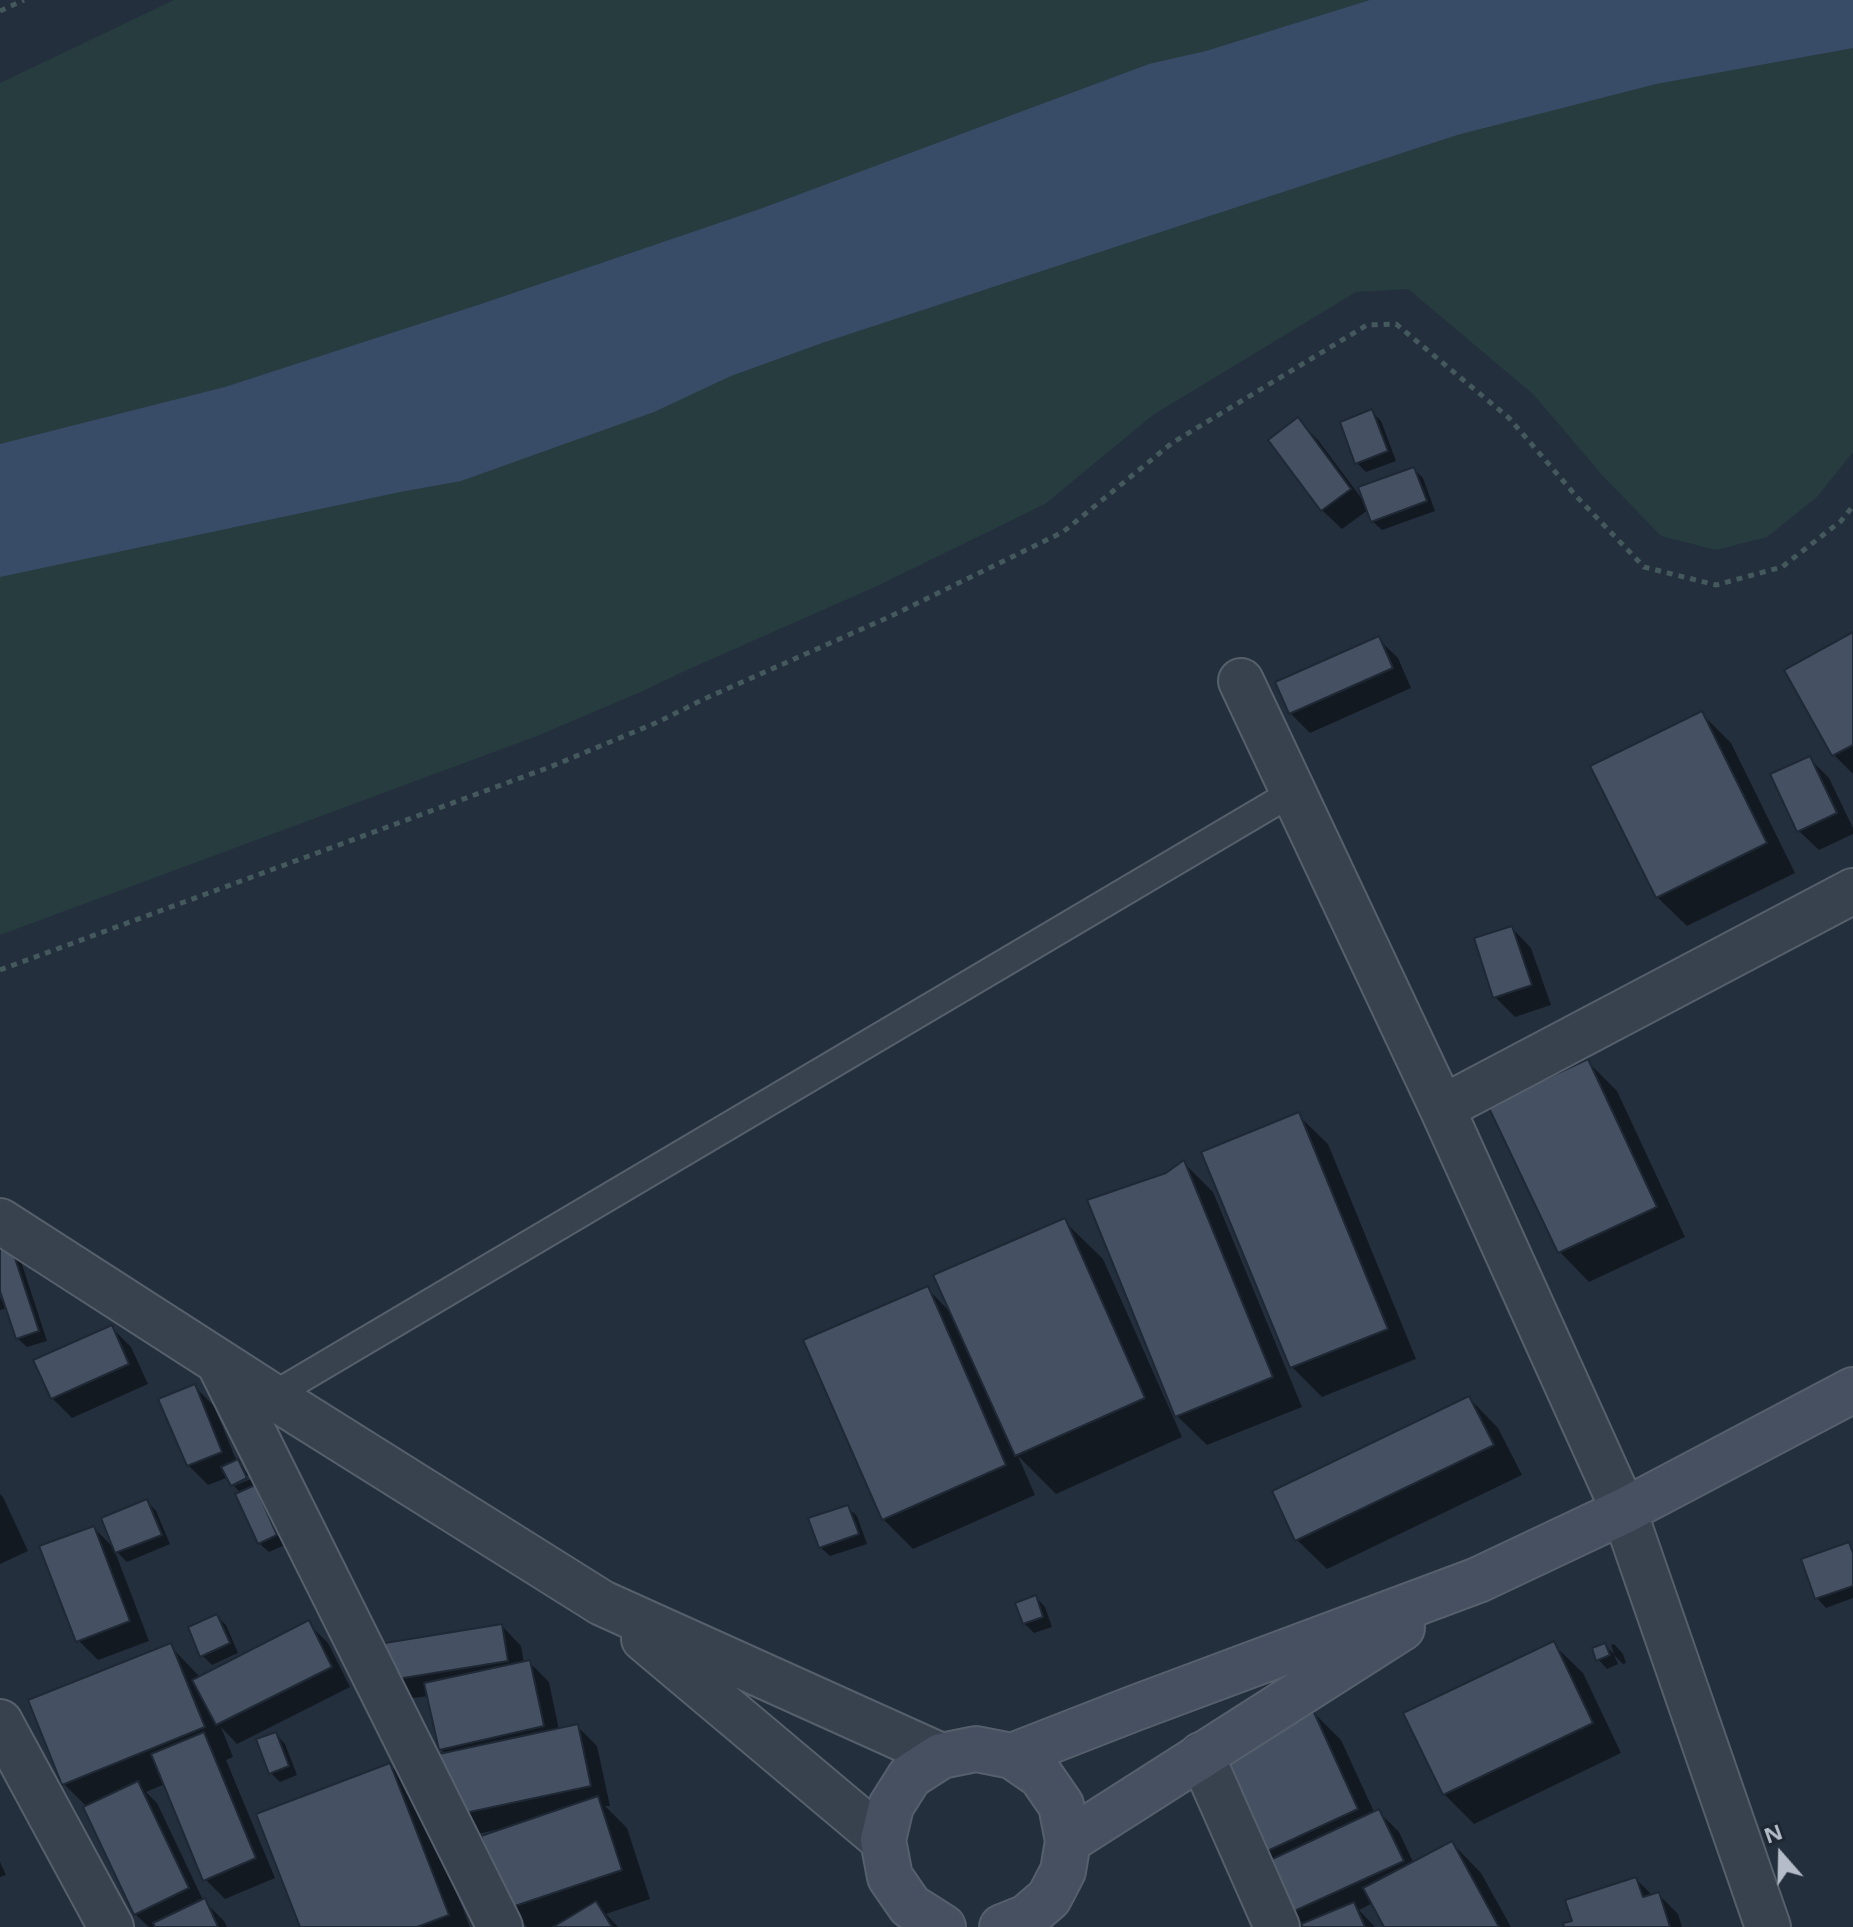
<!DOCTYPE html>
<html>
<head>
<meta charset="utf-8">
<style>
  body { margin:0 }
  #map { position:relative; width:1853px; height:1927px; overflow:hidden; background:#242f3e; font-family:"Noto Sans",sans-serif }
  canvas { display:block }
  .north { position:absolute; left:1741px; top:1815px; width:80px; height:80px; -webkit-text-stroke:6px #1d2633; paint-order:stroke; rotate:340deg; font-size:22px; font-weight:700; line-height:32px; text-align:center; color:#b4bcc9 }
  .north::after { content:''; display:block; margin:auto; width:28px; height:36px; background:#b4bcc9; clip-path:polygon(50% 0,100% 100%,50% 72%,0 100%) }
</style>
</head>
<body>
<div id="map">
<canvas width="1853" height="1927"></canvas>
<div class="north">N</div>
</div>
<script>
const c = document.querySelector('canvas').getContext('2d');
c.lineJoin = 'round';
function fill(path, color) {
  c.fillStyle = color;
  c.fill(path, 'evenodd');
}
function toPath(rows) {
  const path = new Path2D();
  for (const r of rows) {
    path.moveTo(r[0], r[1]);
    for (let i = 2; i < r.length; i += 2) path.lineTo(r[i], r[i + 1]);
  }
  return path;
}
function trace(path, color, width, dash) {
  c.strokeStyle = color;
  c.lineWidth = width;
  c.lineCap = dash ? 'butt' : 'round';
  c.setLineDash(dash || []);
  c.stroke(path);
}
fill(toPath([
  [174,0,1853,0,1853,452,1817,497,1767,537,1716,550,1661,536,1602,475,1533,394,1408,289,1356,292,1153,415,1045,504,875,587,689,669,643,691,537,736,0,935,0,83]
]), '#263c3f');
fill(toPath([
  [1370,0,1853,0,1853,48,1656,84,1457,135,822,343,731,376,654,412,461,481,400,492,0,577,0,444,225,387,484,303,760,209,1149,64,1206,51]
]), '#394c67');
fill(toPath([
  [1372,412,1381,421,1396,461,1366,472,1357,463],
  [1298,420,1318,440,1365,503,1414,469,1423,478,1435,511,1382,530,1372,521,1368,510,1342,529,1322,510],
  [1853,634,1853,774,1834,755,1787,670],
  [1378,639,1398,658,1411,688,1310,733,1290,713],
  [1701,713,1731,743,1795,873,1687,926,1657,897],
  [1809,758,1829,778,1853,828,1853,834,1819,850,1799,831],
  [1512,928,1531,948,1551,1005,1515,1017,1495,997],
  [1588,1062,1617,1091,1685,1237,1589,1282,1560,1252],
  [1298,1115,1328,1144,1416,1359,1322,1397,1292,1367,1204,1154],
  [1184,1163,1213,1192,1302,1407,1207,1445,1177,1416],
  [1064,1221,1103,1259,1182,1437,1056,1494,1018,1456,1035,1495,913,1549,883,1519,927,1288,952,1314],
  [0,1245,18,1252,47,1341,27,1347,17,1338,8,1308,0,1310,0,1297,2,1301,5,1300,0,1285],
  [111,1327,131,1347,148,1384,72,1418,52,1398],
  [194,1386,214,1406,237,1462,249,1475,233,1482,233,1485,229,1477,208,1485,188,1465],
  [1469,1398,1498,1428,1522,1475,1327,1569,1297,1540],
  [251,1479,256,1489,264,1497,285,1545,269,1552,259,1543,241,1493,234,1486],
  [0,1494,3,1497,28,1551,0,1564],
  [147,1501,156,1511,170,1544,127,1562,114,1549,149,1641,98,1660,78,1640,94,1528,117,1551],
  [847,1507,857,1516,867,1544,830,1556,820,1547],
  [1848,1544,1853,1549,1853,1598,1826,1608,1817,1598],
  [1036,1597,1045,1607,1052,1627,1034,1633,1024,1623],
  [217,1616,226,1625,238,1653,212,1665,202,1655],
  [308,1623,328,1643,350,1687,237,1744,221,1727,233,1757,226,1760,275,1878,225,1899,205,1879,165,1784,146,1792,157,1803,203,1900,224,1921,227,1927,149,1927,135,1914,87,1807,64,1784,170,1646,201,1678],
  [502,1626,521,1646,524,1663,529,1662,549,1682,559,1730,577,1726,597,1746,610,1806,605,1806,627,1828,650,1899,606,1914,618,1927,527,1927,508,1908,496,1830,473,1835,446,1754,440,1749,429,1696,413,1698,393,1679],
  [1553,1644,1583,1673,1621,1753,1474,1824,1444,1794],
  [1614,1644,1623,1654,1626,1663,1623,1664,1614,1655,1618,1664,1607,1669,1598,1659,1605,1645,1614,1654,1611,1645],
  [1311,1710,1341,1740,1375,1814,1379,1812,1399,1832,1414,1864,1452,1843,1481,1873,1511,1927,1386,1927,1373,1903,1359,1910,1375,1927,1305,1927,1292,1912,1263,1853],
  [276,1734,285,1744,297,1775,280,1782,271,1773],
  [390,1765,419,1795,470,1927,302,1927],
  [0,1862,6,1875,0,1877],
  [1636,1879,1653,1896,1658,1894,1678,1914,1682,1927,1566,1927]
]), '#0007');
const building = toPath([
  [1372,409,1388,451,1355,464,1340,422,1372,409],
  [1298,417,1351,489,1321,511,1268,440,1298,417],
  [1414,467,1427,501,1371,522,1358,487,1414,467],
  [1853,632,1853,745,1832,756,1784,670,1853,632],
  [1379,636,1393,668,1289,714,1275,682,1379,636],
  [1702,711,1767,843,1656,898,1590,766,1702,711],
  [1810,756,1837,813,1797,832,1770,774,1810,756],
  [1512,926,1532,985,1493,998,1474,938,1512,926],
  [1588,1059,1657,1207,1558,1253,1488,1106,1588,1059],
  [1299,1112,1388,1329,1290,1368,1201,1152,1299,1112],
  [1184,1160,1273,1377,1175,1417,1087,1200,1166,1173,1184,1160],
  [1065,1218,1145,1398,1015,1456,933,1275,1065,1218],
  [9,1240,39,1331,16,1339,0,1291,0,1243,9,1240],
  [928,1286,1006,1465,882,1520,803,1340,928,1286],
  [112,1325,129,1364,51,1399,33,1360,112,1325],
  [195,1384,222,1452,187,1466,158,1399,195,1384],
  [1469,1396,1494,1445,1295,1541,1272,1491,1469,1396],
  [238,1459,247,1478,231,1486,221,1467,238,1459],
  [255,1485,277,1535,258,1544,235,1494,255,1485],
  [147,1499,162,1535,115,1553,101,1518,147,1499],
  [848,1505,859,1534,819,1548,808,1518,848,1505],
  [94,1526,130,1621,76,1642,39,1546,94,1526],
  [1849,1542,1853,1553,1853,1586,1815,1599,1801,1559,1849,1542],
  [1036,1595,1043,1617,1023,1624,1015,1603,1036,1595],
  [217,1614,230,1643,200,1657,188,1627,217,1614],
  [309,1620,332,1667,216,1725,192,1680,309,1620],
  [502,1624,508,1661,391,1680,385,1643,502,1624],
  [1554,1641,1593,1723,1443,1795,1403,1713,1554,1641],
  [171,1643,205,1727,62,1785,28,1700,171,1643],
  [1605,1643,1610,1655,1596,1661,1592,1648,1605,1643],
  [530,1660,544,1726,439,1750,424,1683,530,1660],
  [1312,1708,1358,1809,1261,1854,1215,1753,1312,1708],
  [578,1724,591,1786,451,1816,439,1754,578,1724],
  [204,1732,256,1858,203,1881,151,1754,204,1732],
  [276,1732,289,1766,269,1774,256,1739,276,1732],
  [390,1763,449,1915,417,1927,300,1927,256,1814,390,1763],
  [138,1781,189,1888,134,1915,83,1807,138,1781],
  [598,1796,622,1870,506,1909,481,1836,598,1796],
  [1379,1809,1404,1861,1290,1913,1266,1862,1379,1809],
  [1452,1841,1499,1927,1384,1927,1363,1888,1452,1841],
  [1636,1877,1643,1897,1659,1892,1670,1927,1564,1927,1563,1923,1572,1921,1565,1900,1636,1877],
  [205,1898,218,1927,155,1927,153,1923,205,1898],
  [596,1901,612,1927,553,1927,596,1901],
  [1354,1902,1365,1927,1303,1927,1301,1924,1354,1902]
]);
fill(building, '#455162');
trace(building, '#1f2835', 2);
const lane = toPath([
  [272,1396,1293,792]
]);
const street = toPath([
  [1241,681,1442,1108,1624,1511,1768,1927],
  [1442,1108,1853,891],
  [0,1221,272,1396,602,1603,941,1756],
  [219,1363,500,1927],
  [644,1639,883,1840],
  [0,1722,111,1927],
  [1201,1755,1277,1927]
]);
const secondary = toPath([
  [1012,1756,1135,1708,1478,1580,1624,1511,1853,1390],
  [1068,1841,1402,1628],
  [943,1927,910,1906,890,1877,883,1840,891,1806,910,1776,941,1756,976,1749,1012,1756,1041,1776,1061,1805,1068,1841,1063,1871,1049,1898,1027,1917,1002,1927]
]);
trace(lane, '#565f6c', 30);
trace(street, '#565f6c', 48);
trace(secondary, '#565f6c', 48);
trace(toPath([
  [0,11,24,0],
  [0,970,550,767,658,722,704,699,889,617,1063,532,1172,443,1367,325,1396,324,1509,418,1577,497,1644,567,1716,585,1782,567,1841,521,1853,506]
]), '#44595c', 5, [6, 6]);
trace(lane, '#38414e', 26);
trace(street, '#38414e', 44);
trace(secondary, '#465061', 44);
</script>
</body>
</html>
